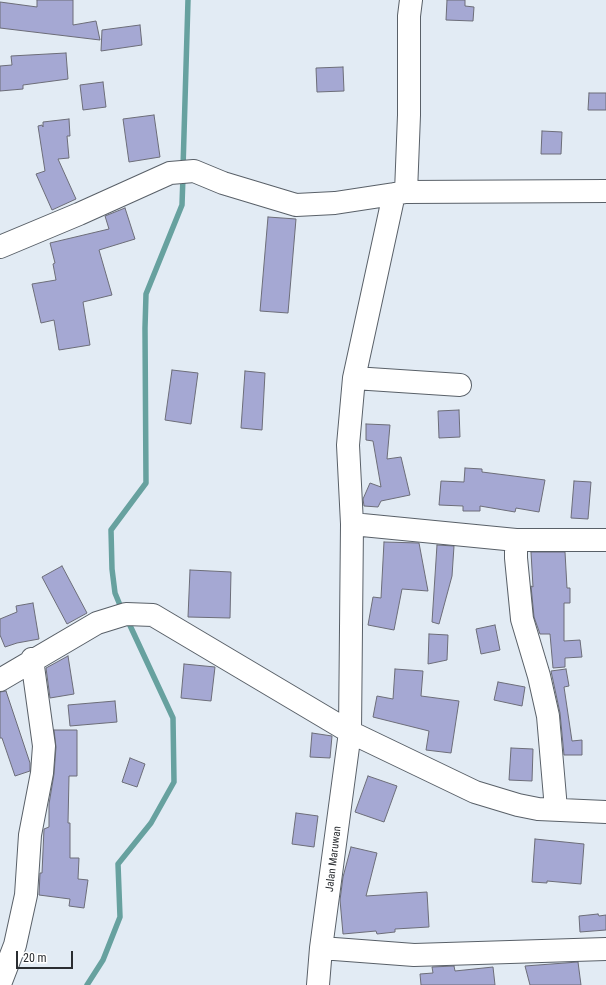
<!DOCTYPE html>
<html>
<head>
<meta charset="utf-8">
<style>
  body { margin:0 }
  #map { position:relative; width:606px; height:985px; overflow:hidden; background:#e2ebf4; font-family:"Roboto Condensed",sans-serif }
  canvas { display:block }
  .scale { position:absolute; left:16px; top:951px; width:57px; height:18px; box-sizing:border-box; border:2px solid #2a2d31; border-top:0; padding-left:5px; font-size:12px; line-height:14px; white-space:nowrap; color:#2a2d31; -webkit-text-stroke:3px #fff; paint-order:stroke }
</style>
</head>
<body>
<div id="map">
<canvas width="606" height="985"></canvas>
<div class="scale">20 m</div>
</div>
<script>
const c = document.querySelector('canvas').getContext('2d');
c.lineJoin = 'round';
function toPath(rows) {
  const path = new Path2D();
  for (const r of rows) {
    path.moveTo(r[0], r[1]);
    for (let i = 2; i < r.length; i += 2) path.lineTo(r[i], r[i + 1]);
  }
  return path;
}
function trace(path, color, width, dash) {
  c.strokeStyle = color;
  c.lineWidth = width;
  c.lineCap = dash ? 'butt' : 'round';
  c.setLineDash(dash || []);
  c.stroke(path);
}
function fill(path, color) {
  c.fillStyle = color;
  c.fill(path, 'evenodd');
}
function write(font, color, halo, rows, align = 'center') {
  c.font = font + ' "Roboto Condensed",sans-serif';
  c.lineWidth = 3;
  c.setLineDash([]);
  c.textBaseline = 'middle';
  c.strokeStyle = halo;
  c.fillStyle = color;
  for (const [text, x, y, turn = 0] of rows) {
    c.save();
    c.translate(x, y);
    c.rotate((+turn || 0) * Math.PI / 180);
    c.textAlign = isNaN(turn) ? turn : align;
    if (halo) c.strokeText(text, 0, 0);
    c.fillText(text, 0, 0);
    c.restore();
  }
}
trace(toPath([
  [183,168,188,0],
  [122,610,115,593,112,569,111,530,146,483,145,328,146,294,182,205,183,176],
  [87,985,103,960,120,917,118,864,151,823,174,782,173,718,127,619]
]), '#67a19f', 5.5);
const building = toPath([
  [37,0,73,0,73,25,96,21,100,40,0,28,0,2,37,7,37,0],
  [447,0,465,0,465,6,474,7,473,21,446,20,447,0],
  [140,25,142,45,101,51,102,30,140,25],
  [66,53,68,79,23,85,23,89,0,91,0,66,12,65,11,56,66,53],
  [343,67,344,91,317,92,316,68,343,67],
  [103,82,106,107,83,110,80,85,103,82],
  [589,93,606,93,606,110,588,110,589,93],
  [154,115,160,157,129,162,123,119,154,115],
  [69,119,70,136,67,136,69,158,58,159,76,199,52,210,36,174,45,171,38,126,42,125,43,127,43,122,69,119],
  [542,131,562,132,561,154,541,154,542,131],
  [125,208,135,239,99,250,112,295,83,302,90,345,59,350,54,320,41,323,32,284,56,280,53,264,55,263,50,243,109,229,105,216,125,208],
  [268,217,296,219,288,313,260,311,268,217],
  [172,370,198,373,191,424,165,420,172,370],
  [245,371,265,373,262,430,241,428,245,371],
  [459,410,460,437,439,438,438,411,459,410],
  [366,424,390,425,387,459,401,457,410,495,381,501,378,507,364,506,363,499,370,483,381,487,373,441,366,440,366,424],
  [465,468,482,469,482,472,545,480,539,512,516,508,515,512,480,506,480,511,463,511,463,506,439,505,441,481,464,482,465,468],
  [574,481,591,482,588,519,571,518,574,481],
  [384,542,419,543,428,591,402,589,394,630,368,625,373,597,381,598,384,542],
  [437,545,454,546,452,576,439,624,432,622,437,545],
  [531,552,565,552,567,588,570,588,570,603,564,603,564,641,580,640,582,657,565,658,565,667,553,668,550,634,540,634,534,617,531,586,533,587,531,552],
  [62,566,87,613,67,624,42,577,62,566],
  [190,570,231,572,230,618,188,617,190,570],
  [33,603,39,639,17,643,5,647,0,635,0,619,17,612,16,606,33,603],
  [495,625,500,650,481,654,476,629,495,625],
  [429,634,448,635,447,660,428,664,429,634],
  [68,656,74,694,50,698,46,668,68,656],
  [184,664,215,667,211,701,181,698,184,664],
  [395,669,423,671,421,696,459,701,451,753,426,750,429,731,373,717,377,696,393,699,395,669],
  [566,669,569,686,564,687,572,741,582,740,582,755,564,755,560,713,551,671,566,669],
  [498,682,525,687,522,706,494,700,498,682],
  [6,691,30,763,30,771,15,776,2,738,0,738,0,692,6,691],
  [115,701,117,722,70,726,68,705,115,701],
  [54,730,77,730,77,776,69,776,68,823,70,823,70,858,79,858,78,879,88,880,84,908,69,906,70,899,39,895,40,873,42,873,44,829,49,827,49,804,54,774,56,747,54,730],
  [312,733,332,736,330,758,310,757,312,733],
  [511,748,533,749,532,781,509,780,511,748],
  [130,758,145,764,137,787,122,782,130,758],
  [368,776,397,786,384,822,355,812,368,776],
  [296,813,318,816,314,847,292,844,296,813],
  [535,839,584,844,581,884,547,881,547,883,532,882,535,839],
  [351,847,377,853,366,896,427,892,429,927,395,929,395,932,377,934,376,931,343,934,340,900,343,877,351,847],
  [598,914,599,916,606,915,606,930,580,932,579,916,598,914],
  [578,962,581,985,530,985,525,966,578,962],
  [454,966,455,971,493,967,495,985,421,985,420,974,433,973,432,967,454,966]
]);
fill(building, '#a5a8d3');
trace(building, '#6c6d78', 1);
const minor = toPath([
  [406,192,606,191],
  [0,247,79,214,170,173,194,171,223,183,296,205,335,203,394,194],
  [354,378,460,385],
  [352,524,516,540,606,540],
  [516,540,516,558,522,619,539,676,548,716,556,809],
  [0,680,97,623,126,614,153,615,350,732,352,524,348,445,354,378,394,194,406,192,409,115,409,16,411,0],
  [321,948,414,955,606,949],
  [0,984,15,945,26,895,30,835,42,773,44,746,32,659],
  [318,985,321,948,350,732,475,792,518,805,538,809,606,812]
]);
trace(minor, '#596068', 24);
trace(minor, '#fff', 22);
write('11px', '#2a2d31', '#fff', [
  ["Jalan Maruwan",334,859,-83]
]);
</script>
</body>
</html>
